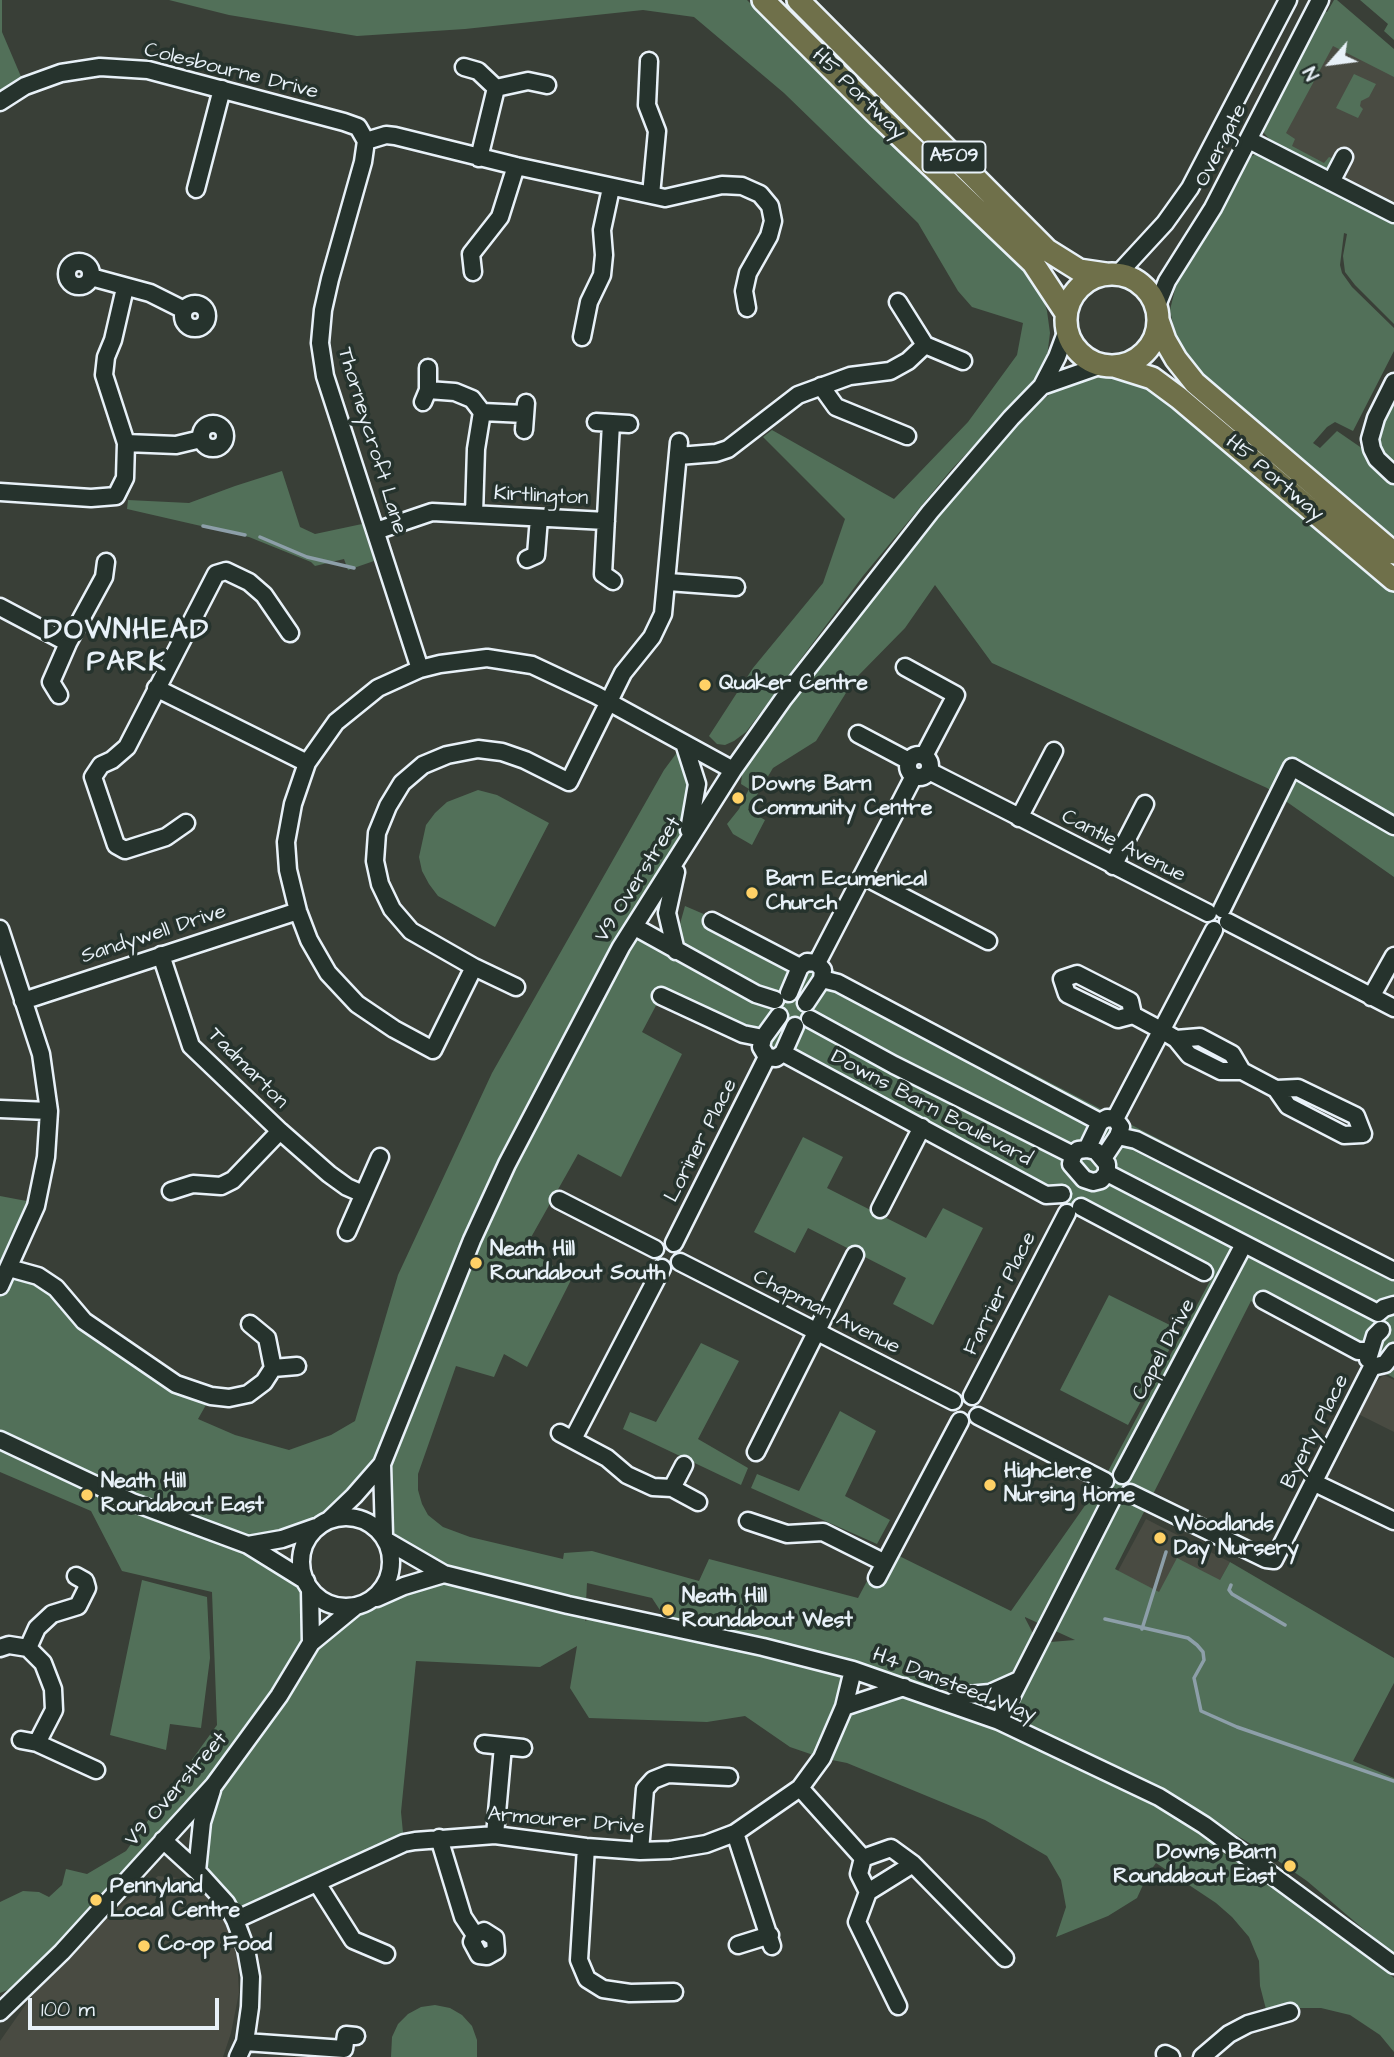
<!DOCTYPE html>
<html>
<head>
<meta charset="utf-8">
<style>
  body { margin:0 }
  #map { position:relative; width:1394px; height:2057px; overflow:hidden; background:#393f37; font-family:"Architects Daughter",sans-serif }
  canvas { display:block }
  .north { position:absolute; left:1296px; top:28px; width:70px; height:70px; -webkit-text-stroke:5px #26332d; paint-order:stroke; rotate:242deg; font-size:19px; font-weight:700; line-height:28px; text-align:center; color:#e8f1f8 }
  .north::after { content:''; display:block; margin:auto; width:24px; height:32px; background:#e8f1f8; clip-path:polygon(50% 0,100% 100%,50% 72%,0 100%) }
  .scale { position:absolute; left:28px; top:1998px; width:191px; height:32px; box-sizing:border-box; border:4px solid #e8f1f8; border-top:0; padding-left:9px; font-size:21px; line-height:24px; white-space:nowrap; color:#e8f1f8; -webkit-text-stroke:5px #26332d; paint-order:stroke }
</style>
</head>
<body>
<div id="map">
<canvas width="1394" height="2057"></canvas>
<div class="north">N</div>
<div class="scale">100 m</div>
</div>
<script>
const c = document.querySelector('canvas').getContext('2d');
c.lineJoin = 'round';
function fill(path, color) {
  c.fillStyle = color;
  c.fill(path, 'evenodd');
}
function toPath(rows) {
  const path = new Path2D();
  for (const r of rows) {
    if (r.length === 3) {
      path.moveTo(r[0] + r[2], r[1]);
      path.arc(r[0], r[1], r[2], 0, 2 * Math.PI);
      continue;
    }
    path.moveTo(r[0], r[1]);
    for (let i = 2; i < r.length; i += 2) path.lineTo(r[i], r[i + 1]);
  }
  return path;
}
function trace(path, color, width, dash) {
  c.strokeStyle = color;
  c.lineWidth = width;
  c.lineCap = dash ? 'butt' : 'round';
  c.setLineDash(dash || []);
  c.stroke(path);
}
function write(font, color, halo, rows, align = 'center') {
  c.font = font + ' "Architects Daughter",sans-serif';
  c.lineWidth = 7;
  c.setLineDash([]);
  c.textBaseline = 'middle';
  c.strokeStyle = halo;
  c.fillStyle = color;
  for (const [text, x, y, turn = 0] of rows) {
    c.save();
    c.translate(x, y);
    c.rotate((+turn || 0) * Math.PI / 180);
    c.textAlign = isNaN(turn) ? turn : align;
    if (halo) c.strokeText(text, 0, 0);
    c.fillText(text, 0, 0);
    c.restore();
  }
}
fill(toPath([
  [1331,43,1394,76,1394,208,1273,142],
  [1384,1375,1394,1380,1394,1432,1358,1414,1373,1385],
  [1146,1519,1230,1562,1220,1580,1159,1593,1118,1571],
  [158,1876,190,1879,226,1903,235,1920,239,1993,231,2033,223,2057,0,2057,0,2041,26,2004,28,1987,62,1952]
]), '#494b42');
fill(toPath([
  [0,0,2,0,2,32,25,86,0,102],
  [169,0,747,0,787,40,819,57,1033,263,1047,311,1050,333,1047,357,1035,380,951,470,863,576,746,732,734,741,725,745,717,744,709,736,753,668,823,583,845,519,763,437,772,430,894,499,968,422,1017,355,1023,323,972,307,958,291,918,223,784,93,694,17,643,10,465,29,357,36,229,15],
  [1334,0,1337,0,1394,49,1394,77,1333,46,1286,133,1295,139,1292,146,1324,163,1329,157,1332,158,1334,160,1330,168,1325,170,1271,141,1264,133,1263,123,1322,9,1327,12],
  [1360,0,1394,0,1394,40,1384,31,1388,24],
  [1354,74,1376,84,1369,97,1361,101,1360,106,1363,109,1358,118,1336,108],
  [1256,154,1265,155,1394,222,1394,324,1355,285,1345,272,1343,256,1347,234,1344,233,1340,265,1342,273,1352,287,1394,328,1394,351,1353,431,1335,422,1327,427,1313,443,1320,448,1337,431,1366,451,1378,470,1394,483,1394,542,1210,382,1188,358,1175,334,1170,310,1178,277,1246,159],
  [1114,376,1179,398,1394,580,1394,877,1267,788,992,663,935,585,905,628,854,680,816,741,773,768,748,810,765,820,752,845,733,834,727,824,739,809,749,789,741,784,742,774,879,583,1023,416,1054,391,1080,380],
  [1394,397,1394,466,1384,456,1378,438,1379,430],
  [282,471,300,527,315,534,362,524,374,561,348,570,344,559,315,566,311,562,249,537,127,509,128,500,189,503,235,486],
  [684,743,697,784,685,846,636,926,673,949,685,906,827,967,1394,1261,1394,1378,1251,1301,1115,1569,1159,1592,1177,1558,1220,1580,1230,1562,1394,1658,1394,1683,1353,1761,1394,1778,1394,1955,1307,1881,1274,1858,1208,1818,1204,1825,1220,1851,1306,1908,1368,1955,1394,1978,1394,2052,1380,2035,1350,2015,1321,2008,1300,2008,1268,2017,1260,1986,1259,1961,1249,1937,1232,1917,1216,1903,1156,1863,1148,1874,1137,1898,1108,1916,1056,1937,1066,1907,1061,1880,1047,1856,985,1820,847,1763,822,1758,790,1747,745,1716,707,1722,589,1718,570,1688,577,1646,540,1667,416,1661,401,1812,404,1843,235,1920,207,1865,207,1825,213,1785,184,1802,62,1952,36,1979,0,1993,0,1902,23,1891,39,1892,49,1897,62,1885,66,1869,87,1874,126,1851,217,1725,212,1592,122,1571,91,1511,0,1472,0,1196,37,1203,10,1268,38,1276,66,1307,58,1309,66,1309,211,1396,198,1419,235,1435,289,1450,331,1435,355,1421,398,1275,492,1073,664,770],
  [661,996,1046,1195,1212,1277,1105,1477,1011,1611,893,1553,876,1564,858,1598,709,1559,699,1581,592,1551,564,1553,563,1559,470,1537,443,1527,428,1515,422,1504,418,1490,418,1474,456,1366,494,1377,504,1354,527,1367,572,1278,525,1248,578,1154,621,1177,682,1054,642,1032],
  [382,1465,387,1541,443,1574,404,1586,356,1606,311,1642,310,1589,249,1545,329,1520],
  [587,1583,652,1598,671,1627,604,1613,585,1621],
  [1025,1618,1025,1617,1075,1640,1038,1643],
  [853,1670,968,1695,1018,1681,999,1721,930,1703,886,1695,844,1706],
  [478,790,497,795,549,823,495,927,438,896,429,884,422,871,419,857,426,825,435,813,447,802],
  [803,1137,843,1157,827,1188,926,1238,943,1208,983,1228,933,1325,893,1304,906,1278,808,1228,795,1253,754,1232],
  [1109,1295,1180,1330,1128,1425,1060,1390],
  [701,1343,739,1361,698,1439,748,1468,741,1485,623,1429,630,1412,656,1422],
  [840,1411,876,1431,845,1496,890,1520,877,1544,751,1488,757,1474,799,1491],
  [142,1580,207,1597,210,1658,201,1728,170,1724,166,1750,110,1735],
  [435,2005,450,2008,462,2015,472,2026,477,2040,477,2057,391,2057,392,2037,398,2024,408,2014,421,2007]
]), '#527059');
trace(toPath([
  [203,526,245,535],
  [260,537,307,557,354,568],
  [1231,1585,1229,1590,1232,1594,1285,1625],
  [1105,1619,1188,1638,1197,1645,1203,1652,1204,1660,1194,1678,1201,1711,1237,1727,1394,1781],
  [1142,1629,1166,1552]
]), '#8d9fa9', 3.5);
const minor = toPath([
  [649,61,647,105,657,131,651,195],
  [464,67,478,71,496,88,528,81,547,85],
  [0,102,25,86,61,73,100,67,148,70,344,122,358,127,366,141],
  [1249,140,1394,214],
  [366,141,363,162,330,279,323,310,320,343,325,376,420,669],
  [366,141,386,135,395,136,516,166,665,198,722,185,742,186,760,194,770,206,773,221,769,236,748,273,744,291,747,308],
  [479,158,496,88],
  [1331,182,1344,157],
  [196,189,222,89],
  [79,274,12],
  [473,272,471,254,500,217,516,166],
  [1118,274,1165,223,1190,188,1288,0],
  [91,277,150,293,184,310],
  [898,302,925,345,963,361],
  [195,316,12],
  [1156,308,1167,281,1213,208,1320,0],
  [582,337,589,302,602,275,604,255,602,230,611,188],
  [1394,382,1376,418,1370,439,1372,449,1377,459,1394,475],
  [821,386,836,407,907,436],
  [1042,386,1102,365],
  [428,390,428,368],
  [423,402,428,390,455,392,472,399,482,412,525,414],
  [596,422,629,424],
  [611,423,603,574,613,581],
  [213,436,12],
  [524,430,526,403],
  [126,443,176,445,201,439],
  [678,456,716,453,728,449,798,395,850,376,890,371,908,361,925,345],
  [0,492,91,498,116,496,125,478,126,443,104,375,106,357,113,340,125,288],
  [474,514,476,449,482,412],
  [376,531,432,512,606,521],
  [527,559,536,555,539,518],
  [668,582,736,587],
  [0,607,68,643],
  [905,667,956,695,924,756],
  [156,688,307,763],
  [59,695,51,682,68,643,104,577,106,562],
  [858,734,909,761],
  [684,743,697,784,689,830],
  [919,766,11],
  [929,771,1208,913],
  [1019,818,1054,751],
  [186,823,166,837,125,850,116,845,93,777,101,765,112,760,127,747,216,574,226,571,249,582,264,595,290,633],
  [1113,866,1145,804],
  [676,872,667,913,676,951],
  [863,876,988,941],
  [1222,909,1292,767,1394,826],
  [712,921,800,967],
  [1228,922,1394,1008],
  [635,927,756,994,775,1000],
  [0,929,41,1054,49,1111,46,1157,36,1206,0,1286],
  [161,955,191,1046,280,1131,329,1174,347,1187,363,1194],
  [817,963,914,776],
  [474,967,433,1050,394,1029,357,1004,328,973,309,940,298,911,288,870,286,842,293,804,307,763,336,722,378,688,420,669,440,664,487,658,532,665,596,695,733,770],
  [822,979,838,983,1100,1122],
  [516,987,474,967,411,931,392,909,380,884,375,861,377,833,388,806,402,783,423,765,447,755,478,749,502,752,525,760,569,782,623,673,652,637,663,614,679,442],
  [789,993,800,967,807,962,817,963,823,970,822,979,806,1003],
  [661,996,743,1034,763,1038],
  [1371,997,1394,956],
  [23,1001,298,911],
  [1133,1015,1130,1001,1077,974,1062,979,1067,994,1118,1019,1133,1015,1161,1030,1176,1039,1189,1055,1221,1071,1242,1071,1276,1089,1288,1106,1344,1135,1363,1134,1356,1116,1298,1088,1276,1089],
  [779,1016,763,1038,761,1047,767,1057,776,1058,783,1053,795,1026],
  [810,1019,894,1065,1073,1155],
  [1176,1039,1200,1037,1232,1054,1242,1071],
  [783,1053,1046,1195,1062,1194],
  [0,1109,49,1111],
  [1115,1119,1214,930],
  [1118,1136,1136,1140,1394,1271],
  [1087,1149,1096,1151,1107,1164,1107,1173,1101,1180,1093,1182,1084,1179,1071,1164,1073,1155,1078,1150,1087,1149],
  [1087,1149,1100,1122,1107,1118,1115,1119,1121,1127,1118,1136,1104,1157],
  [1107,1173,1378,1313],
  [171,1191,193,1184,221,1186,233,1180,280,1131],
  [559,1200,655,1249],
  [1081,1207,1204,1272],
  [880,1209,922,1127],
  [347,1232,380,1157],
  [674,1243,767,1057],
  [680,1262,953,1401],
  [9,1268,38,1276,56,1288,84,1321,176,1384,211,1396,229,1398,248,1394,264,1382,273,1368,267,1338,250,1324],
  [1263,1300,1358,1351,1369,1351],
  [1378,1313,1384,1308,1394,1305],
  [1368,1359,1375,1336,1381,1330],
  [1372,1367,1385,1364,1394,1352],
  [273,1368,297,1366],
  [972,1396,1067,1213],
  [978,1416,1105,1481],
  [560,1433,607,1458,627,1475,653,1487,672,1488,698,1502],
  [573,1439,662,1268],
  [0,1440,132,1502,248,1545,306,1581],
  [756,1452,855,1255],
  [382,1464,384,1536],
  [1122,1475,1244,1244],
  [1315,1483,1394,1521],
  [672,1488,684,1465],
  [1130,1493,1266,1559,1274,1560,1372,1367],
  [346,1562,45],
  [329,1520,354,1496,382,1464,472,1240,507,1164,621,947,733,770,784,698,930,512,1011,418,1042,386,1057,357,1067,330],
  [748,1521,787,1534,823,1532,885,1563],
  [387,1541,444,1574,568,1605,763,1647,853,1670,999,1721,1159,1797,1204,1825,1394,1965],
  [248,1545,282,1539,316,1527],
  [877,1578,960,1421],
  [310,1589,311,1643],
  [377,1598,404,1586,444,1574],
  [0,1648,9,1645,28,1648],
  [950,1703,968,1695,990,1693,1019,1680],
  [844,1707,904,1687],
  [999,1721,1111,1501],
  [21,1740,37,1743,96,1770],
  [37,1743,54,1710,53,1689,43,1663,28,1648,37,1628,52,1614,78,1606,87,1588,85,1581,76,1576],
  [484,1744,523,1748],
  [800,1788,863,1858,891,1848,913,1864,1005,1958],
  [735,1833,772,1946],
  [495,1835,503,1746],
  [439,1838,463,1917,475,1935,484,1931,495,1938,496,1951,487,1956,479,1955,472,1942,475,1935],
  [163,1840,197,1871,226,1903,235,1920,246,1949,251,1977,250,2007,245,2042,238,2057],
  [586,1847,579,1960,587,1979,603,1989,630,1993,674,1992],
  [640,1851,645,1789,653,1780,668,1774,729,1777],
  [863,1858,859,1874,868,1892,857,1922,898,2006],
  [197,1871,202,1822,212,1790],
  [317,1883,353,1940,386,1954],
  [868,1892,913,1864],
  [235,1920,404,1843,415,1841,495,1835,586,1847,640,1851,670,1850,706,1844,735,1833,800,1788,822,1758,844,1707,853,1670],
  [738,1945,770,1935],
  [0,2012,62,1952,214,1785,279,1696,311,1643,356,1606],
  [245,2042,344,2049,346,2035,356,2036],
  [1165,2054,1171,2057],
  [1202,2057,1229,2034,1248,2024,1290,2012]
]);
const major = toPath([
  [763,0,878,115,1033,263,1066,313],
  [798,0,1047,250,1079,270,1106,274],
  [1112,320,46],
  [1158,320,1165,340,1176,359,1195,383,1394,553],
  [1114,366,1152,378,1179,398,1394,580]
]);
trace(minor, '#e8f1f8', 21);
trace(major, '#e8f1f8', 26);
trace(minor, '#26332d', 16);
trace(major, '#6f704a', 21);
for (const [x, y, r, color] of [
  [705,685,7,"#ffd166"],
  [738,798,7,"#ffd166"],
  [752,893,7,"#ffd166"],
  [476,1263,7,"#ffd166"],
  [990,1485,7,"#ffd166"],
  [87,1495,7,"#ffd166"],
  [1160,1538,7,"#ffd166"],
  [668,1610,7,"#ffd166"],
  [1290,1866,7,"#ffd166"],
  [96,1900,7,"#ffd166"],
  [144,1946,7,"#ffd166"]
]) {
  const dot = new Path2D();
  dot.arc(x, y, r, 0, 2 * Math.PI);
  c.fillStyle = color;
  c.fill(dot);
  trace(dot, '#26332d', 2.5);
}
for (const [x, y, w] of [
  [954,157,63]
]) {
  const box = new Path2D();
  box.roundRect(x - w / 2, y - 15.5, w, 31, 5);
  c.fillStyle = '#26332d';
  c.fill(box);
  trace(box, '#e8f1f8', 2);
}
write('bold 19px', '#e8f1f8', null, [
  ["A509",954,157]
]);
write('21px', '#e8f1f8', '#26332d', [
  ["Colesbourne Drive",231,72,14],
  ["H5 Portway",858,95,44],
  ["Overgate",1222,146,-63],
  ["Thorneycroft Lane",371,441,73],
  ["H5 Portway",1274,479,40],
  ["Kirtlington",541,497,3],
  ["Cantle Avenue",1123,847,27],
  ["V9 Overstreet",639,880,-58],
  ["Sandywell Drive",154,935,-18],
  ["Tadmarton",247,1069,45],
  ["Downs Barn Boulevard",931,1109,28],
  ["Loriner Place",702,1141,-63],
  ["Farrier Place",1001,1294,-63],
  ["Chapman Avenue",826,1313,27],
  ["Capel Drive",1165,1350,-62],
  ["Byerly Place",1316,1432,-63],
  ["H4 Dansteed Way",954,1686,21],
  ["V9 Overstreet",177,1790,-49],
  ["Armourer Drive",566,1822,5]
]);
write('bold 21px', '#e8f1f8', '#26332d', [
  ["Quaker Centre",719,685],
  ["Downs Barn",752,786],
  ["Community Centre",752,810],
  ["Barn Ecumenical",766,881],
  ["Church",766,905],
  ["Neath Hill",490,1251],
  ["Roundabout South",490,1275],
  ["Highclere",1004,1473],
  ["Nursing Home",1004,1497],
  ["Neath Hill",101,1483],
  ["Roundabout East",101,1507],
  ["Woodlands",1174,1526],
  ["Day Nursery",1174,1550],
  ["Neath Hill",682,1598],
  ["Roundabout West",682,1622],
  ["Downs Barn",1276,1854,"right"],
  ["Roundabout East",1276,1878,"right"],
  ["Pennyland",110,1888],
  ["Local Centre",110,1912],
  ["Co-op Food",158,1946]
], 'left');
c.letterSpacing = '2px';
write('bold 28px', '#e8f1f8', '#26332d', [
  ["DOWNHEAD",127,632],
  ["PARK",127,664]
]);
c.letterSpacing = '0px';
</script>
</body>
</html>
